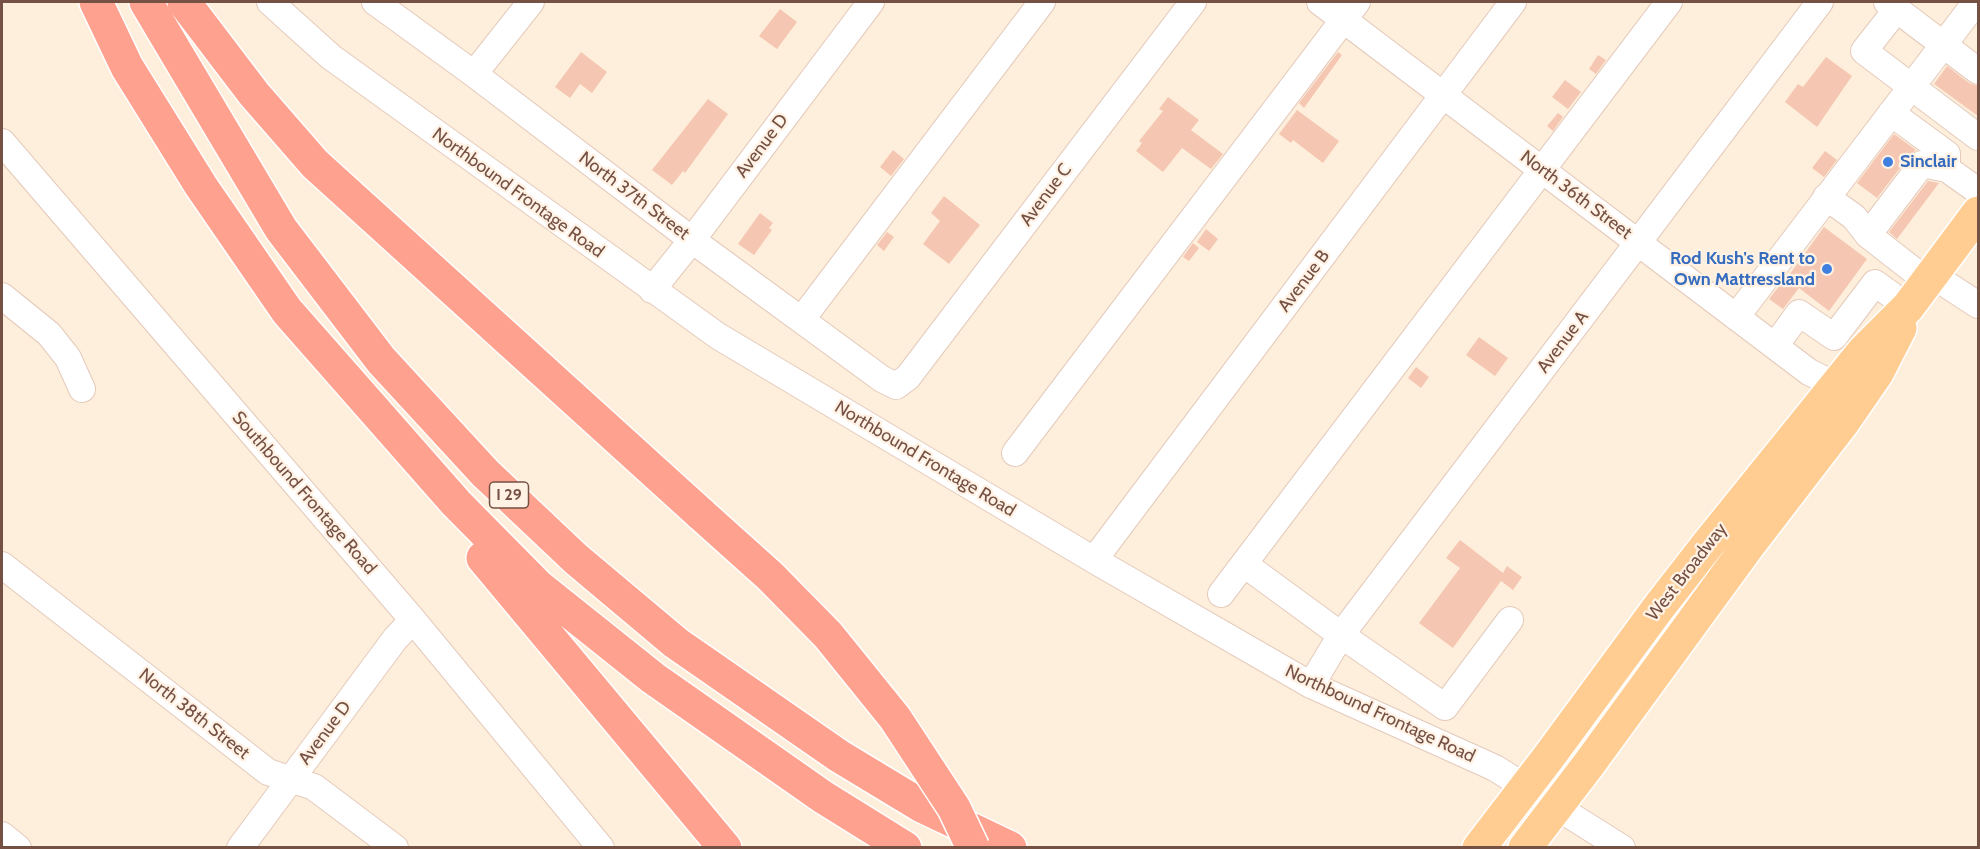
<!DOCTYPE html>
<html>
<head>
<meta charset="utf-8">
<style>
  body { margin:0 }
  #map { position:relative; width:1980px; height:849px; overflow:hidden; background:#feeedc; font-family:Cabin,sans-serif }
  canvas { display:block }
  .frame { position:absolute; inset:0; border:3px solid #755144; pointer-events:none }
</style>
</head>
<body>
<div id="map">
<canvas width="1980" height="849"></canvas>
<div class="frame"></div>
</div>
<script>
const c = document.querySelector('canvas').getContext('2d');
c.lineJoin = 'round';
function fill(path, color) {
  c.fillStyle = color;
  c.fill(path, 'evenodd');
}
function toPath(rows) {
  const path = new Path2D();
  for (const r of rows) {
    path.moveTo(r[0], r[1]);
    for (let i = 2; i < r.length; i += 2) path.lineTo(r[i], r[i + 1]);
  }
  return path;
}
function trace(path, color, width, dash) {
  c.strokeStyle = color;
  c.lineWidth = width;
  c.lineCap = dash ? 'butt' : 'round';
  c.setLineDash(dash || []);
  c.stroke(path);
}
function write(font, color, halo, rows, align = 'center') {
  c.font = font + ' Cabin,sans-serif';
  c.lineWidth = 4.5;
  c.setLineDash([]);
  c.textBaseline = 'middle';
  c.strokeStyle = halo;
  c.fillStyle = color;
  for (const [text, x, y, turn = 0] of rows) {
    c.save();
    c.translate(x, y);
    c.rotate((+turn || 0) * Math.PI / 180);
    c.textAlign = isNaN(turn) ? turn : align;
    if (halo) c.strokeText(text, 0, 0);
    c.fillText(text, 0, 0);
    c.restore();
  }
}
fill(toPath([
  [780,9,797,22,777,49,759,36],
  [581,52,607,72,592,93,580,84,570,98,555,87],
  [1338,52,1342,55,1304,108,1299,103],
  [1598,55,1606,60,1596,74,1589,69],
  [1826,57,1852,76,1817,127,1785,102,1798,84,1803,87],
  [1947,66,1969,83,1978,86,1978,116,1934,84],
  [1565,80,1581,92,1568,109,1552,97],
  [1168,97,1199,120,1191,130,1223,154,1211,169,1182,148,1163,172,1136,151,1142,143,1139,141,1163,111,1159,109],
  [708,99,728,114,685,173,683,171,672,185,652,170],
  [1297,110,1339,141,1323,163,1293,140,1291,143,1279,134],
  [1558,113,1563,117,1553,131,1547,126],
  [1894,134,1916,150,1910,155,1877,198,1857,183],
  [893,150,904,159,891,176,880,167],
  [1825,151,1837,160,1824,177,1812,168],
  [1928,181,1939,183,1897,239,1889,232],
  [944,196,980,225,949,264,923,244,940,221,931,213],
  [760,213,773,223,769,228,772,230,754,255,738,244],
  [1824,227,1867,259,1829,311,1799,288,1783,309,1769,299,1783,281,1784,282],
  [1206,229,1218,239,1209,251,1197,242],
  [887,232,894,237,884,251,877,245],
  [1193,243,1199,248,1189,261,1183,257],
  [1479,337,1508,358,1495,376,1466,355],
  [1416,367,1429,377,1421,388,1408,378],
  [1460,540,1503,573,1507,566,1522,577,1513,590,1501,581,1453,648,1419,623,1460,568,1446,558]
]), '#f5c7b2');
const minor = toPath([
  [270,2,331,57,718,336,1094,560,1311,685,1495,768,1622,848],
  [375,2,474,74,692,240,882,379,896,386,908,377,1193,2],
  [1320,2,1809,372,1835,385],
  [1887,2,1978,71],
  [1897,9,1864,51,1978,137],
  [474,74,531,2],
  [1891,113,1947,154,1947,169],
  [2,142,413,620,601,848],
  [1826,197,1854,217,1868,235,1927,281],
  [1868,235,1922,164,1947,169,1978,191],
  [1932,275,1978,305],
  [652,290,692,240,871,2],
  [2,296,49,334,68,358,82,389],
  [1736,317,1976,2],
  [802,319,1042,2],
  [1775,346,1799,313,1834,337,1875,283,1908,307],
  [1015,453,1357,2],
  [1094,560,1513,2],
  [1244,564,1341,635,1445,707,1510,620],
  [2,565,268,772,314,787,395,848],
  [1221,594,1669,2],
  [1311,685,1341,635,1820,2],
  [2,835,18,848],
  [240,848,395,639,413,620]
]);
const major = toPath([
  [1479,848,1548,758,1659,607,1708,544,1862,353,1908,307,1978,213],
  [1525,848,1589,764,1748,546,1844,421,1877,373,1900,328]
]);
const highway = toPath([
  [96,2,127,67,201,186,287,311,456,503,539,587,653,678,823,797,905,848],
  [146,2,281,229,381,360,485,473,576,559,676,643,839,756,920,805,1010,848],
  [184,2,254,94,315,164,702,515],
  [483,558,725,848]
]);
trace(minor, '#e4cabb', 28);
trace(major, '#fff', 36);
trace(highway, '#fff', 36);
trace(minor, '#fff', 26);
trace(major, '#ffcd92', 33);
trace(highway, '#fea18e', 33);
const highwayBridge = toPath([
  [702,515,770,576,828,635,895,718,954,808,973,848]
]);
trace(highwayBridge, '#fff', 36, []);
trace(highwayBridge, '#fea18e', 33);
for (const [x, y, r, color] of [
  [1888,162,6,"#3f7fe0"],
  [1827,269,6,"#3f7fe0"]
]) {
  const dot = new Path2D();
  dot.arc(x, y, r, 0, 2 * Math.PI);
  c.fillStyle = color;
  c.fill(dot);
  trace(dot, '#fff2e4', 2);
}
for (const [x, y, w] of [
  [509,495,39]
]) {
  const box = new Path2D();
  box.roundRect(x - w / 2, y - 13, w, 26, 4.5);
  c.fillStyle = '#fff2e4';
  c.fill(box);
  trace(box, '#755144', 1.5);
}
write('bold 16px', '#755144', null, [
  ["I 29",509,495]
]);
write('18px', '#755144', '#fff2e4', [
  ["Avenue D",762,146,-53],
  ["Northbound Frontage Road",518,193,36],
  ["Avenue C",1046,195,-53],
  ["North 36th Street",1576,195,37],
  ["North 37th Street",634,196,37],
  ["Avenue B",1304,281,-53],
  ["Avenue A",1563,342,-53],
  ["Northbound Frontage Road",925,459,31],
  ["Southbound Frontage Road",304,493,49],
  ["West Broadway",1687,572,-52],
  ["North 38th Street",194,714,38],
  ["Northbound Frontage Road",1380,714,25],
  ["Avenue D",325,733,-53]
]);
write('bold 18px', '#366cbe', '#fff2e4', [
  ["Sinclair",1900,162],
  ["Rod Kush's Rent to",1815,259,"right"],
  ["Own Mattressland",1815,280,"right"]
], 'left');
</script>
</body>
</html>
